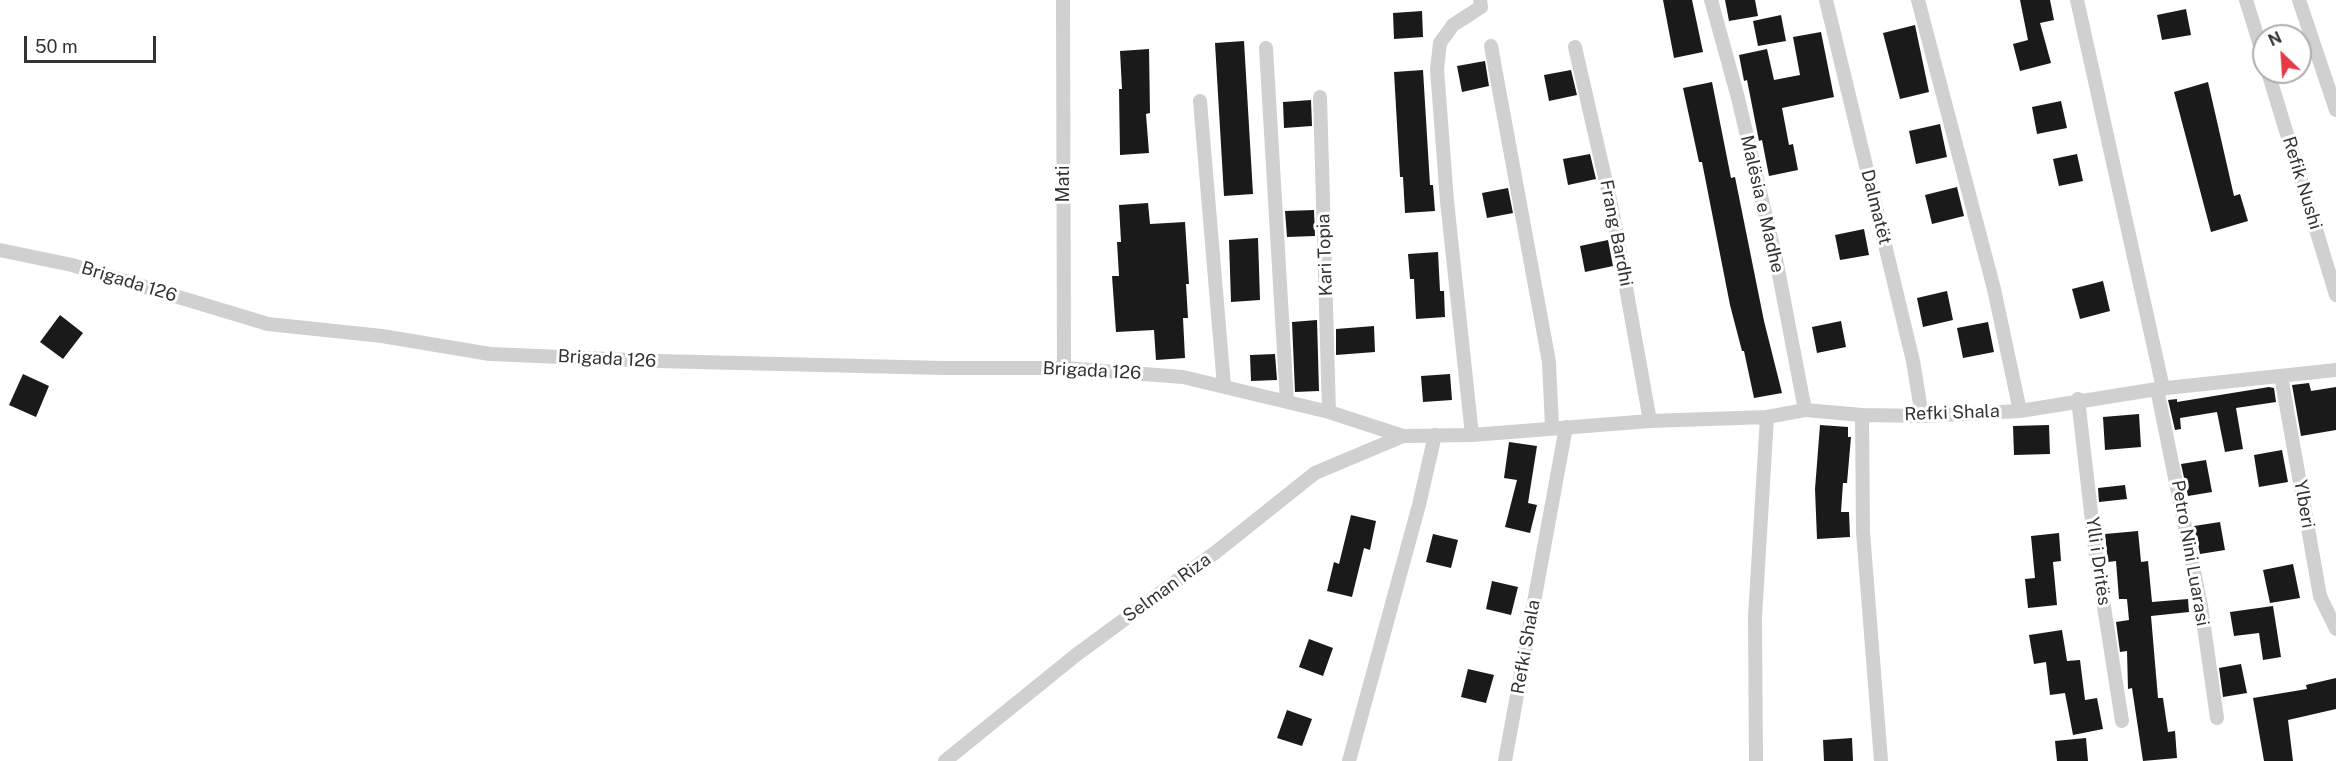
<!DOCTYPE html>
<html>
<head>
<meta charset="utf-8">
<style>
  body { margin:0 }
  #map { position:relative; width:2336px; height:761px; overflow:hidden; background:#fff; font-family:"Public Sans",sans-serif }
  canvas { display:block }
  .north { position:absolute; left:2252px; top:24px; width:60px; height:60px; box-sizing:border-box; background:#fff; border:2px solid #adadad; border-radius:50%; rotate:335deg; font-size:16px; font-weight:700; line-height:24px; text-align:center; color:#333 }
  .north::after { content:''; display:block; margin:auto; width:21px; height:27px; background:#e63946; clip-path:polygon(50% 0,100% 100%,50% 72%,0 100%) }
  .scale { position:absolute; left:24px; top:36px; width:132px; height:27px; box-sizing:border-box; border:3px solid #333; border-top:0; padding-left:8px; font-size:18px; line-height:21px; white-space:nowrap; color:#333; -webkit-text-stroke:4px #fff; paint-order:stroke }
</style>
</head>
<body>
<div id="map">
<canvas width="2336" height="761"></canvas>
<div class="north">N</div>
<div class="scale">50 m</div>
</div>
<script>
const c = document.querySelector('canvas').getContext('2d');
c.lineJoin = 'round';
function fill(path, color) {
  c.fillStyle = color;
  c.fill(path, 'evenodd');
}
function toPath(rows) {
  const path = new Path2D();
  for (const r of rows) {
    path.moveTo(r[0], r[1]);
    for (let i = 2; i < r.length; i += 2) path.lineTo(r[i], r[i + 1]);
  }
  return path;
}
function trace(path, color, width, dash) {
  c.strokeStyle = color;
  c.lineWidth = width;
  c.lineCap = dash ? 'butt' : 'round';
  c.setLineDash(dash || []);
  c.stroke(path);
}
function write(font, color, halo, rows, align = 'center') {
  c.font = font + ' "Public Sans",sans-serif';
  c.lineWidth = 6;
  c.setLineDash([]);
  c.textBaseline = 'middle';
  c.strokeStyle = halo;
  c.fillStyle = color;
  for (const [text, x, y, turn = 0] of rows) {
    c.save();
    c.translate(x, y);
    c.rotate((+turn || 0) * Math.PI / 180);
    c.textAlign = isNaN(turn) ? turn : align;
    if (halo) c.strokeText(text, 0, 0);
    c.fillText(text, 0, 0);
    c.restore();
  }
}
fill(toPath([
  [1663,0,1692,0,1703,52,1674,58],
  [1725,0,1755,0,1758,16,1729,21],
  [2020,0,2050,0,2054,20,2040,23,2051,63,2020,71,2013,44,2028,40],
  [2186,9,2191,35,2162,40,2157,15],
  [1422,11,1423,37,1394,39,1393,13],
  [1781,15,1786,41,1758,46,1753,21],
  [1915,25,1929,92,1900,99,1883,33],
  [1821,32,1834,97,1782,108,1789,145,1793,144,1798,170,1769,176,1762,140,1759,141,1747,80,1744,81,1739,55,1767,49,1774,80,1800,75,1793,37],
  [1244,41,1253,194,1224,196,1215,43],
  [1149,49,1150,113,1146,114,1149,153,1120,155,1119,89,1122,89,1120,51],
  [1485,61,1489,86,1462,92,1457,66],
  [1423,70,1430,185,1433,185,1435,211,1405,213,1403,177,1400,177,1394,72],
  [1571,70,1577,95,1549,101,1544,75],
  [1712,82,1731,178,1735,177,1764,321,1782,393,1754,398,1744,351,1742,351,1730,305,1702,162,1699,162,1683,88],
  [2208,82,2234,196,2240,194,2248,221,2211,232,2174,92],
  [1311,100,1312,126,1284,128,1283,102],
  [2061,101,2067,128,2037,134,2032,107],
  [1940,124,1947,157,1916,164,1909,131],
  [1590,154,1596,179,1568,185,1563,159],
  [2077,154,2083,181,2059,186,2053,159],
  [1957,187,1964,216,1932,224,1925,195],
  [1508,188,1513,213,1487,218,1482,193],
  [1148,203,1150,224,1185,222,1189,284,1186,284,1188,318,1183,318,1185,358,1156,360,1154,330,1116,332,1112,276,1119,276,1117,242,1121,242,1119,205],
  [1314,210,1315,236,1287,237,1285,211],
  [1864,229,1869,255,1840,260,1835,235],
  [1258,238,1260,300,1231,302,1229,240],
  [1608,240,1613,266,1585,272,1580,246],
  [1438,252,1440,291,1444,291,1445,317,1416,319,1414,279,1410,279,1408,254],
  [2103,281,2110,311,2080,319,2072,289],
  [1947,291,1953,320,1923,327,1917,298],
  [60,315,83,333,63,359,40,342],
  [1317,320,1319,391,1295,392,1292,322],
  [1841,321,1846,347,1817,353,1812,327],
  [1988,322,1994,352,1963,358,1957,328],
  [1374,326,1375,352,1336,355,1336,329],
  [1275,354,1277,380,1251,381,1250,355],
  [23,374,49,386,36,417,9,405],
  [1450,374,1452,400,1423,402,1421,376],
  [2309,383,2311,391,2336,387,2336,430,2301,436,2292,385],
  [2269,387,2274,388,2276,402,2236,408,2243,449,2225,452,2217,412,2180,418,2181,429,2175,430,2168,400,2177,399,2177,402],
  [2139,414,2141,447,2105,450,2103,417],
  [1820,425,1848,427,1848,437,1851,437,1847,483,1843,483,1841,512,1849,512,1850,537,1817,539,1815,489],
  [2049,425,2050,454,2014,455,2013,426],
  [1509,442,1537,446,1528,503,1537,505,1530,533,1505,527,1517,480,1504,478],
  [2282,450,2288,482,2259,487,2254,455],
  [2206,460,2212,492,2188,496,2181,464],
  [2125,485,2127,499,2099,502,2098,488],
  [1351,515,1376,521,1370,550,1364,548,1352,597,1327,591,1334,562,1339,564],
  [2220,522,2225,550,2200,554,2194,526],
  [2138,531,2141,562,2148,561,2152,602,2188,599,2189,612,2151,616,2158,698,2163,698,2168,732,2175,731,2177,758,2143,761,2132,688,2128,689,2127,651,2120,652,2116,622,2129,620,2127,599,2119,599,2116,561,2108,562,2105,534],
  [2059,533,2061,561,2053,562,2057,605,2028,608,2025,579,2035,578,2031,536],
  [1433,534,1458,540,1451,568,1426,562],
  [2293,564,2300,598,2270,603,2263,570],
  [1492,581,1518,587,1511,615,1486,609],
  [2273,606,2281,657,2263,660,2259,633,2234,636,2230,612],
  [2062,630,2067,661,2080,660,2085,700,2097,698,2103,729,2073,735,2065,693,2050,695,2046,662,2034,664,2029,635],
  [1309,639,1333,648,1323,676,1299,667],
  [2241,664,2247,693,2223,697,2219,668],
  [1468,669,1494,675,1486,703,1461,697],
  [2336,678,2336,709,2288,720,2293,761,2264,761,2253,698,2307,689,2306,685],
  [1287,710,1312,719,1302,746,1277,738],
  [1852,738,1853,761,1824,761,1823,740],
  [2086,738,2088,761,2057,761,2055,741]
]), '#1a1a1a');
trace(toPath([
  [1063,0,1064,368],
  [1711,0,1738,98,1776,259,1805,410],
  [1826,0,1913,361,1922,416],
  [1918,0,1994,289,2020,411],
  [2077,0,2163,388],
  [2246,0,2264,58],
  [2299,0,2336,110],
  [1491,46,1549,362,1552,427],
  [1575,47,1611,204,1650,421],
  [1266,48,1287,402],
  [2268,72,2336,295],
  [1320,97,1329,412],
  [1200,101,1224,386],
  [0,250,72,265,268,324,382,336,490,354,657,361,944,368,1064,368,1183,377,1329,412,1403,436,1472,435,1650,421,1767,417,1805,410,1862,415,1922,416,2020,411,2157,389,2336,370],
  [2281,376,2320,596,2336,629],
  [2157,389,2201,606,2217,718],
  [2078,399,2096,556,2122,721],
  [1862,415,1863,532,1881,761],
  [1472,435,1447,201,1437,69,1440,43,1453,25,1481,7,1480,0],
  [945,761,1076,655,1216,552,1315,473,1403,436],
  [1349,761,1419,505,1435,435],
  [1505,761,1566,427],
  [1756,761,1755,617,1767,417]
]), '#d0d0d0', 14);
write('18px', '#333', '#fff', [
  ["Refik Nushi",2302,183,73],
  ["Mati",1063,184,-90],
  ["Malësia e Madhe",1762,204,77],
  ["Dalmatët",1876,207,76],
  ["Frang Bardhi",1616,233,79],
  ["Kari Topia",1325,255,-92],
  ["Brigada 126",129,282,17],
  ["Brigada 126",607,359,3],
  ["Brigada 126",1092,371,3],
  ["Refki Shala",1952,413,-2],
  ["Ylberi",2304,504,80],
  ["Petro Nini Luarasi",2190,553,80],
  ["Ylli i Dritës",2098,561,82],
  ["Selman Riza",1167,588,-36],
  ["Refki Shala",1526,647,-80]
]);
</script>
</body>
</html>
